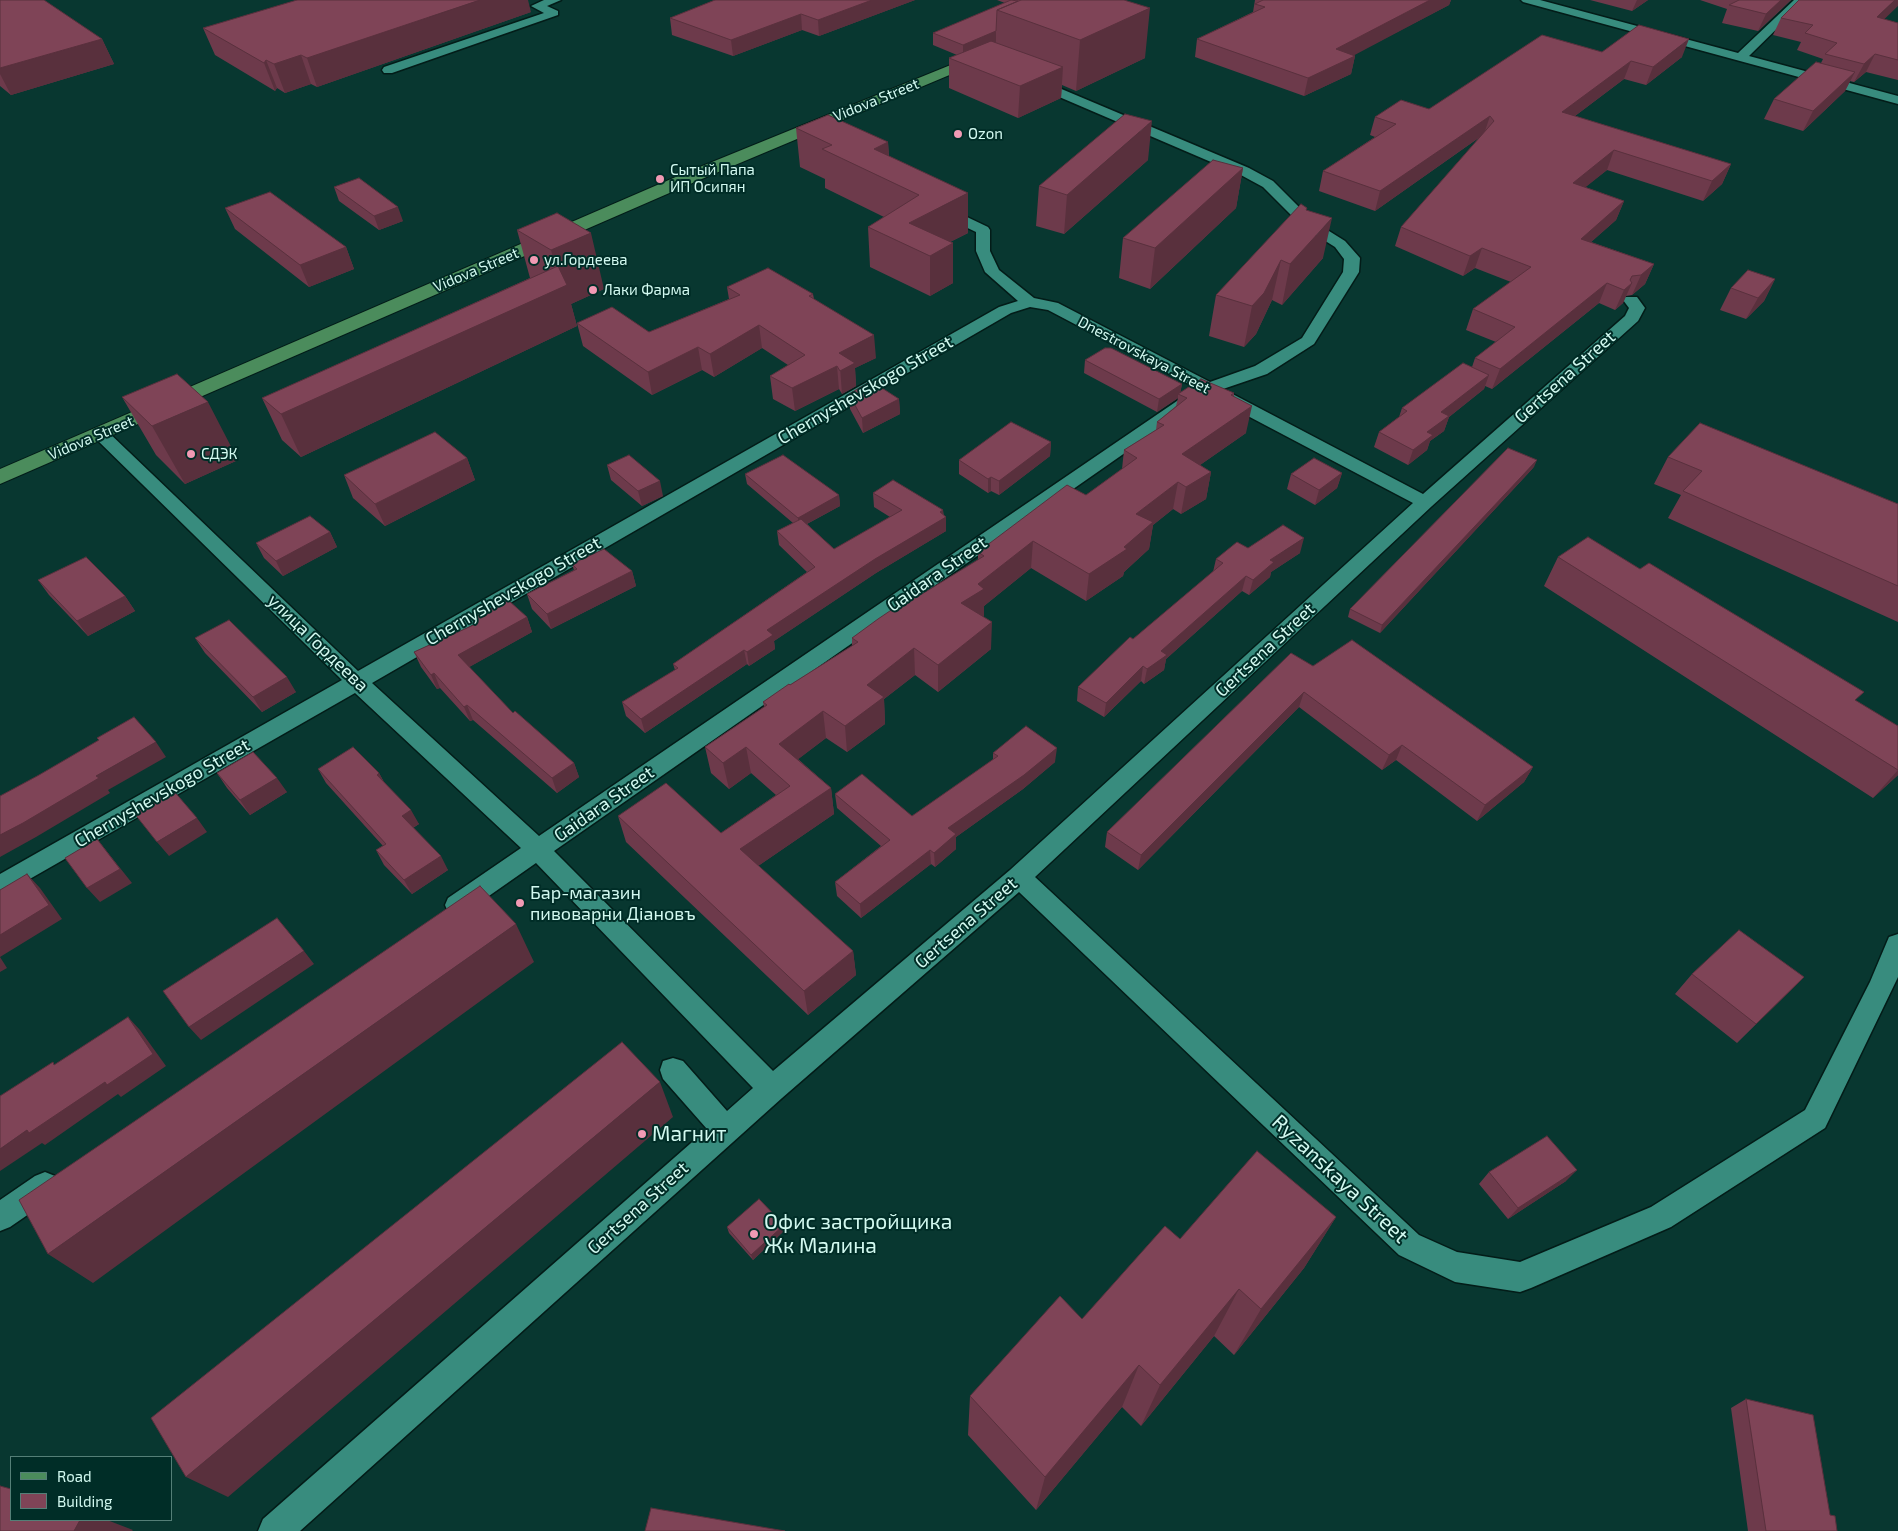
<!DOCTYPE html>
<html>
<head>
<meta charset="utf-8">
<style>
  body { margin:0 }
  #map { position:relative; width:1898px; height:1531px; overflow:hidden; background:#083730; font-family:"Exo 2",sans-serif }
  canvas { display:block }
  .legend { position:absolute; left:10px; top:1456px; width:162px; height:65px; box-sizing:border-box; background:#002d27; border:1px solid #547f77; margin:0; padding:6px 9px; list-style:none; font-size:15px; color:#d2f9f0 }
  .legend li { display:flex; align-items:center; gap:10px; height:25px }
  .legend b { width:25px; border:1px solid #547f77 }
</style>
</head>
<body>
<div id="map">
<canvas width="1898" height="1531"></canvas>
<ul class="legend">
<li><b style="height:6px;background:#4b8c5c"></b>Road</li>
<li><b style="height:14px;background:#7f4457"></b>Building</li>
</ul>
</div>
<script>
const c = document.querySelector('canvas').getContext('2d');
c.lineJoin = 'round';
function toPath(rows) {
  const path = new Path2D();
  for (const r of rows) {
    path.moveTo(r[0], r[1]);
    for (let i = 2; i < r.length; i += 2) path.lineTo(r[i], r[i + 1]);
  }
  return path;
}
function trace(path, color, width, dash) {
  c.strokeStyle = color;
  c.lineWidth = width;
  c.lineCap = dash ? 'butt' : 'round';
  c.setLineDash(dash || []);
  c.stroke(path);
}
function fill(path, color) {
  c.fillStyle = color;
  c.fill(path, 'evenodd');
}
function write(font, color, halo, rows, align = 'center') {
  c.font = font + ' "Exo 2",sans-serif';
  c.lineWidth = 4;
  c.setLineDash([]);
  c.textBaseline = 'middle';
  c.strokeStyle = halo;
  c.fillStyle = color;
  for (const [text, x, y, turn = 0] of rows) {
    c.save();
    c.translate(x, y);
    c.rotate((+turn || 0) * Math.PI / 180);
    c.textAlign = isNaN(turn) ? turn : align;
    if (halo) c.strokeText(text, 0, 0);
    c.fillText(text, 0, 0);
    c.restore();
  }
}
const street = toPath([
  [544,0,561,0,547,6,558,11,558,15,392,73,384,73,382,70,384,67,544,13,531,6,544,0],
  [1521,0,1540,0,1738,53,1794,0,1806,0,1749,56,1898,96,1898,104,1523,2,1521,0],
  [1033,77,1249,168,1273,181,1313,221,1345,241,1360,258,1359,272,1314,344,1267,374,1223,389,1423,494,1625,316,1629,308,1623,300,1625,297,1637,297,1645,308,1638,321,1432,506,1035,877,1419,1235,1457,1252,1520,1262,1651,1207,1805,1110,1870,982,1889,937,1898,934,1898,977,1825,1128,1671,1227,1531,1288,1520,1292,1455,1282,1399,1255,1019,892,782,1098,300,1531,258,1531,263,1519,707,1129,663,1079,660,1070,663,1061,673,1058,683,1061,727,1111,753,1088,536,863,466,912,457,915,448,912,445,905,448,898,521,848,355,693,0,896,0,874,342,680,91,434,94,430,100,429,106,430,358,671,999,307,1018,301,985,272,976,251,976,232,936,213,934,210,936,207,946,207,988,227,990,230,990,251,999,270,1034,298,1058,303,1210,382,1255,366,1302,338,1343,272,1344,259,1335,247,1303,227,1263,187,1239,174,1029,84,1027,81,1029,78,1033,77],
  [1030,307,1048,310,1196,388,539,836,372,683,1011,313,1030,307],
  [1208,395,1413,503,1010,870,773,1071,554,851,1208,395],
  [45,1172,55,1176,59,1186,55,1196,10,1227,0,1231,0,1200,35,1176,45,1172]
]);
const secondary = toPath([
  [985,51,992,55,990,58,697,181,0,484,0,469,685,173,985,51]
]);
trace(street, '#031c18', 3);
trace(secondary, '#031c18', 2);
fill(street, '#388c7e');
fill(secondary, '#4b8c5c');
fill(toPath([
  [0,0,102,39,114,64,11,95,0,86],
  [715,0,915,0,819,36,802,30,733,56,672,35,670,18],
  [997,0,1124,0,1145,58,1076,91,1062,85,1061,98,1018,118,949,88,949,58,957,55,933,45,933,33,1005,3],
  [1255,0,1451,0,1449,5,1353,55,1355,56,1351,74,1304,96,1195,57,1197,39,1253,12],
  [1590,0,1648,0,1632,11],
  [1700,0,1791,0,1758,31,1722,23,1727,9],
  [531,12,317,87,311,84,285,93,277,88,275,91,215,55,203,28],
  [1781,18,1884,19,1898,23,1898,80,1866,72,1854,82,1850,81,1845,91,1803,131,1764,119,1774,99,1821,63,1823,59,1797,50,1801,42,1773,35],
  [1602,52,1682,57,1646,85,1624,79,1575,116,1731,164,1722,184,1703,201,1607,170,1585,187,1624,201,1616,220,1591,242,1654,264,1645,284,1632,295,1626,296,1623,303,1615,310,1599,303,1492,389,1485,386,1484,389,1449,417,1444,431,1430,441,1427,450,1408,465,1374,447,1379,432,1399,417,1402,408,1472,367,1475,358,1496,342,1466,330,1473,309,1511,282,1475,268,1463,276,1395,246,1401,227,1480,137,1375,211,1319,191,1323,171,1375,137,1370,135,1375,117,1429,109],
  [796,128,888,142,889,156,968,233,950,242,953,243,953,283,930,296,870,267,868,227,884,217,825,188,825,179,800,167],
  [1148,160,1064,234,1036,226,1039,186],
  [1243,168,1236,208,1150,289,1119,278,1123,238],
  [334,187,403,221,379,230,339,201],
  [225,208,346,247,354,269,309,287,235,229],
  [1306,210,1323,258,1282,305,1272,300,1256,334,1244,347,1209,336,1216,295],
  [557,213,604,289,571,304,577,326,301,457,282,440,262,398,530,278,517,230],
  [1775,279,1764,301,1746,319,1720,310,1731,288],
  [727,287,813,294,814,299,876,358,855,368,856,386,842,394,839,389,795,411,773,399,770,376,788,365,762,348,714,377,702,370,652,395,583,346,577,323,649,332,729,299],
  [1085,360,1182,384,1180,393,1234,393,1234,396,1246,433,1200,465,1211,472,1206,499,1181,514,1173,509,1153,525,1149,549,1124,572,1123,576,1086,601,1031,568,984,606,984,616,983,616,991,649,938,692,915,675,884,699,885,724,847,752,826,738,798,759,831,788,834,814,758,866,853,951,856,975,808,1015,626,842,618,816,721,833,776,795,751,773,729,789,711,773,705,747,764,707,763,702,852,646,852,638,978,560,978,552,1086,495,1122,469,1124,450,1156,430,1157,422,1176,406,1178,398,1157,412,1084,373],
  [849,394,899,399,900,414,863,433,850,409],
  [122,397,238,460,185,484,156,455],
  [1051,442,1050,456,999,495,991,491,988,493,959,474,959,460],
  [1668,457,1898,504,1898,622,1668,518,1681,495,1654,484],
  [467,458,475,480,385,526,353,498,344,475],
  [607,465,663,496,642,506,611,480],
  [1534,467,1380,633,1348,617,1350,609],
  [1342,473,1337,488,1315,505,1287,489,1291,474],
  [745,474,839,495,840,506,807,524,834,549,890,517,874,507,873,493,943,510,946,531,876,573,774,641,775,649,749,666,747,664,645,733,626,716,622,702,675,670,673,664,807,572,779,545,777,531,793,523,747,484],
  [330,532,337,547,283,576,264,558,256,543],
  [1248,548,1300,553,1271,572,1270,577,1249,595,1242,591,1166,659,1164,670,1144,684,1141,681,1104,717,1077,701,1078,687,1133,639,1213,572,1216,559],
  [1558,557,1898,726,1898,775,1873,798,1544,586],
  [572,564,632,571,636,586,551,629,532,609,527,594,574,570],
  [38,580,125,596,135,611,88,636,49,595],
  [527,617,532,632,469,667,513,713,574,763,579,777,557,793,473,720,470,721,440,688,437,689,421,667,414,652,475,624,473,618],
  [195,638,296,692,262,712,205,653],
  [1313,666,1533,767,1524,782,1477,821,1396,760,1382,770,1299,707,1138,870,1105,847,1107,832],
  [993,753,1055,762,1023,789,956,837,956,849,935,867,931,864,861,918,837,896,835,882,881,846,837,808,835,794,912,816,993,760],
  [318,769,379,773,384,782,419,824,413,828,448,870,412,894,384,865,376,850,383,846,326,783],
  [217,773,287,792,250,815,227,788],
  [1692,974,1804,977,1737,1043,1675,994],
  [1489,1172,1566,1181,1508,1219,1479,1184],
  [1336,1217,1304,1268,1234,1355,1214,1336,1141,1426,1122,1407,1036,1510,968,1435,970,1396,1082,1319,1180,1239],
  [727,1227,785,1230,753,1260,729,1233],
  [1746,1399,1830,1515,1837,1531,1748,1531,1731,1408]
]), '#6d3a4b');
fill(toPath([
  [480,0,528,0,531,12,317,87,307,58],
  [872,0,915,0,819,36,818,20],
  [1430,0,1451,0,1449,5,1332,67,1336,49],
  [1637,0,1648,0,1632,11],
  [1781,0,1791,0,1758,31,1766,14],
  [1895,0,1898,0,1898,6,1868,35,1877,17],
  [1150,8,1145,58,1076,91,1080,40],
  [801,14,802,30,733,56,731,40],
  [996,31,996,44,963,58,963,45],
  [102,39,114,64,11,95,0,74,0,68],
  [1689,39,1682,57,1646,85,1653,67],
  [1875,54,1866,72,1854,82,1864,64],
  [301,55,311,84,285,93,274,64],
  [1355,56,1351,74,1304,96,1308,78],
  [266,60,277,88,275,91,264,63],
  [1631,61,1624,79,1555,131,1562,112],
  [1063,67,1061,98,1018,118,1020,86],
  [1855,72,1845,91,1803,131,1813,111],
  [1490,116,1484,134,1375,211,1380,191],
  [1152,121,1148,160,1064,234,1067,195],
  [888,142,890,181,874,149],
  [1614,150,1607,170,1566,203,1573,183],
  [1731,164,1722,184,1703,201,1712,181],
  [1243,168,1236,208,1150,289,1155,248],
  [968,193,968,233,926,254,909,223],
  [1624,201,1616,220,1573,258,1581,239],
  [398,207,403,221,379,230,374,216],
  [1332,218,1323,258,1282,305,1290,264],
  [591,233,604,289,571,304,577,326,301,457,281,414,561,287,551,250],
  [953,243,953,283,930,296,930,256],
  [346,247,354,269,309,287,300,265],
  [1482,248,1475,268,1463,276,1470,256],
  [1281,260,1272,300,1256,334,1244,347,1252,306],
  [1654,264,1645,284,1632,295,1641,275],
  [1632,276,1628,286,1632,283,1623,303,1615,310,1624,290],
  [1775,279,1764,301,1746,319,1758,298],
  [1607,283,1599,303,1492,389,1500,369],
  [759,325,762,348,714,377,710,354],
  [874,335,876,358,855,368,856,386,842,394,839,353],
  [698,347,702,370,652,395,648,372],
  [837,366,839,389,795,411,792,388],
  [1489,375,1484,389,1449,417,1444,431,1430,441,1427,450,1408,465,1413,450,1427,432,1441,412],
  [1182,384,1180,395,1178,394,1178,398,1157,412,1159,399],
  [899,399,900,414,863,433,862,418],
  [208,402,238,460,185,484,152,426],
  [1252,406,1246,433,1177,481,1182,454],
  [1051,442,1050,456,999,495,999,481],
  [467,458,475,480,385,526,375,504],
  [1537,460,1534,467,1380,633,1382,625],
  [1211,472,1206,499,1181,514,1186,487],
  [1342,473,1337,488,1315,505,1319,490],
  [991,477,991,491,988,493,988,479],
  [660,481,663,496,642,506,638,491],
  [1178,482,1173,509,1153,525,1149,549,1124,572,1123,576,1086,601,1089,574,1124,547,1136,514],
  [839,495,840,506,799,528,798,518],
  [943,510,943,518,946,517,946,531,876,573,774,641,775,649,749,666,747,652,767,630],
  [330,532,337,547,283,576,276,561],
  [1304,538,1300,553,1271,572,1270,577,1249,595,1253,580,1270,560],
  [1033,541,1031,568,984,606,984,616,961,630,961,603,978,584],
  [632,571,636,586,551,629,547,614],
  [1246,576,1242,591,1166,659,1164,670,1144,684,1147,669,1161,651],
  [125,596,135,611,88,636,77,621],
  [527,617,532,632,464,670,458,655],
  [992,622,991,649,938,692,938,665],
  [914,648,915,675,884,699,885,724,847,752,845,726,867,685],
  [744,650,747,664,645,733,641,719],
  [1143,666,1141,681,1104,717,1106,703],
  [434,673,440,688,437,689,431,675],
  [287,677,296,692,262,712,253,697],
  [1304,692,1299,707,1138,870,1141,855],
  [467,705,473,720,470,721,464,707],
  [823,711,826,738,784,770,779,744],
  [156,742,166,757,108,790,110,793,36,837,0,857,0,835,96,776],
  [1402,745,1396,760,1382,770,1389,755],
  [746,747,751,773,729,789,723,763],
  [1057,748,1055,762,1023,789,956,837,956,849,935,867,934,853,948,828],
  [574,763,579,777,557,793,552,778],
  [1533,767,1524,782,1477,821,1485,805],
  [1898,770,1898,775,1873,798],
  [379,773,387,788,377,775],
  [277,778,287,792,250,815,240,800],
  [831,788,834,814,745,875,740,849],
  [411,810,419,824,409,830,402,816],
  [197,818,207,832,169,856,157,842],
  [97,839,132,883,100,902,87,888],
  [930,850,931,864,861,918,860,904],
  [441,856,448,870,412,894,404,880],
  [27,874,40,888,62,919,0,957,0,935],
  [516,924,534,962,93,1283,48,1254],
  [304,951,314,964,201,1040,189,1027],
  [853,951,856,975,808,1015,804,991],
  [0,957,7,968,0,972],
  [128,1017,140,1030,166,1066,121,1097,118,1094,45,1145,42,1143,0,1171,0,1149,27,1130],
  [660,1082,673,1117,228,1497,186,1477],
  [1577,1170,1566,1181,1508,1219,1518,1208],
  [1336,1217,1304,1268,1234,1355,1261,1309],
  [784,1225,785,1230,753,1260,751,1255],
  [1239,1289,1214,1336,1141,1426,1160,1385],
  [1139,1365,1122,1407,1036,1510,1045,1477],
  [80,1520,107,1520,133,1530,132,1531,74,1531]
]), '#59303d');
const building = toPath([
  [0,0,44,0,102,39,0,68,0,0],
  [297,0,480,0,307,58,301,55,274,64,266,60,264,63,203,28,297,0],
  [715,0,872,0,818,20,801,14,731,40,670,18,715,0],
  [1011,0,1018,1,997,10,996,31,963,45,933,33,1011,0],
  [1021,0,1124,0,1150,8,1080,40,997,10,1021,0],
  [1263,0,1430,0,1336,49,1355,56,1308,78,1197,39,1265,7,1255,4,1263,0],
  [1739,0,1781,0,1766,14,1729,5,1739,0],
  [1799,0,1895,0,1877,17,1898,23,1898,60,1875,54,1864,64,1825,54,1837,43,1805,33,1813,25,1781,18,1799,0],
  [1639,25,1689,39,1653,67,1631,61,1562,112,1731,164,1712,181,1614,150,1573,183,1624,201,1581,239,1654,264,1641,275,1632,276,1630,280,1632,283,1624,290,1607,283,1500,369,1475,358,1515,327,1473,309,1531,267,1482,248,1470,256,1401,227,1494,121,1490,116,1380,191,1323,171,1396,124,1375,117,1401,100,1429,109,1542,35,1602,52,1639,25],
  [991,41,1063,67,1020,86,949,58,991,41],
  [1816,62,1855,72,1813,111,1774,99,1816,62],
  [1125,114,1152,121,1067,195,1039,186,1125,114],
  [828,115,888,142,874,149,968,193,909,223,953,243,930,256,868,227,919,195,822,149,832,145,796,128,828,115],
  [1213,160,1243,168,1155,248,1123,238,1213,160],
  [359,178,398,207,374,216,334,187,359,178],
  [270,192,346,247,300,265,225,208,270,192],
  [1301,204,1307,208,1306,210,1332,218,1290,264,1281,260,1264,293,1252,306,1216,295,1301,204],
  [557,213,591,233,551,250,517,230,557,213],
  [558,266,567,285,281,414,262,398,558,266],
  [768,268,813,294,809,296,874,335,839,353,855,363,840,371,837,366,792,388,770,376,805,355,759,325,710,354,698,347,648,372,577,323,612,307,649,332,740,295,727,287,768,268],
  [1748,270,1775,279,1758,298,1731,288,1748,270],
  [1105,348,1111,348,1182,384,1159,399,1085,360,1105,348],
  [1463,363,1489,375,1441,412,1449,416,1427,432,1433,435,1413,450,1379,432,1407,411,1402,408,1463,363],
  [177,374,208,402,152,426,122,397,177,374],
  [1201,379,1234,393,1231,395,1252,406,1182,454,1211,472,1186,487,1178,482,1136,514,1153,522,1124,547,1127,549,1089,574,1033,541,978,584,984,589,961,603,992,622,938,665,914,648,867,685,884,697,845,726,823,711,779,744,831,788,740,849,853,951,804,991,618,816,666,783,721,833,790,786,746,747,723,763,705,747,767,705,763,702,789,684,790,685,858,642,852,638,878,619,918,592,922,594,984,556,978,552,1067,485,1086,495,1137,458,1124,450,1164,425,1157,422,1187,398,1178,394,1201,379],
  [871,381,899,399,862,418,849,394,871,381],
  [1011,422,1051,442,999,481,991,477,988,479,959,460,1011,422],
  [1700,423,1898,504,1898,586,1683,491,1702,471,1668,457,1700,423],
  [435,432,467,458,375,504,344,475,435,432],
  [1508,448,1537,460,1382,625,1350,609,1508,448],
  [629,455,660,481,638,491,607,465,629,455],
  [783,455,839,495,798,518,745,474,783,455],
  [1314,458,1342,473,1319,490,1291,474,1314,458],
  [893,480,943,510,940,512,946,517,875,559,767,630,773,635,747,652,744,650,641,719,622,702,678,668,673,664,815,567,777,531,801,519,834,549,902,510,873,493,893,480],
  [310,516,330,532,276,561,256,543,310,516],
  [1283,525,1304,538,1270,560,1274,562,1253,580,1246,576,1161,651,1167,655,1147,669,1143,666,1106,703,1078,687,1130,637,1133,639,1223,563,1216,559,1237,542,1248,548,1283,525],
  [1588,537,1640,569,1649,563,1864,692,1855,700,1898,726,1898,770,1558,557,1588,537],
  [604,549,632,571,547,614,527,594,577,569,572,564,604,549],
  [86,557,125,596,77,621,38,580,86,557],
  [508,600,527,617,458,655,513,713,515,711,574,763,552,778,467,705,464,707,434,673,431,675,414,652,478,623,473,618,508,600],
  [229,620,287,677,253,697,195,638,229,620],
  [1352,640,1533,767,1485,805,1402,745,1389,755,1304,692,1141,855,1107,832,1291,653,1313,666,1352,640],
  [134,717,156,742,96,776,99,778,23,823,0,835,0,796,39,775,99,740,97,738,134,717],
  [1026,726,1057,748,1024,775,948,828,956,834,934,853,930,850,860,904,835,882,890,840,835,794,862,774,912,816,998,756,993,753,1026,726],
  [353,747,379,773,377,775,411,810,402,816,441,856,404,880,376,850,386,844,318,769,353,747],
  [253,752,277,778,240,800,217,773,253,752],
  [173,790,197,818,157,842,134,813,173,790],
  [97,839,120,869,87,888,65,858,97,839],
  [27,874,49,905,0,935,0,890,27,874],
  [480,886,516,924,48,1254,19,1200,480,886],
  [277,918,304,951,189,1027,163,991,277,918],
  [1739,930,1804,977,1756,1024,1692,974,1739,930],
  [128,1017,153,1054,107,1085,105,1082,29,1133,27,1130,0,1149,0,1096,53,1062,54,1065,128,1017],
  [622,1042,660,1082,186,1477,151,1418,622,1042],
  [1547,1136,1577,1170,1518,1208,1489,1172,1547,1136],
  [1257,1151,1336,1217,1261,1309,1239,1289,1160,1385,1139,1365,1045,1477,970,1396,1060,1296,1082,1319,1165,1226,1180,1239,1257,1151],
  [759,1199,784,1225,751,1255,727,1227,759,1199],
  [1746,1399,1813,1415,1830,1515,1835,1516,1837,1531,1766,1531,1746,1399],
  [0,1486,11,1489,11,1520,80,1520,74,1531,0,1531,0,1486],
  [651,1508,785,1531,645,1531,651,1508]
]);
fill(building, '#7f4457');
trace(building, '#59303d', 1);
for (const [x, y, r, color] of [
  [958,134,5,"#f19ab4"],
  [660,179,5,"#f19ab4"],
  [534,260,5,"#f19ab4"],
  [593,290,5,"#f19ab4"],
  [191,454,5,"#f19ab4"],
  [520,903,5,"#f19ab4"],
  [642,1134,5,"#f19ab4"],
  [754,1234,5,"#f19ab4"]
]) {
  const dot = new Path2D();
  dot.arc(x, y, r, 0, 2 * Math.PI);
  c.fillStyle = color;
  c.fill(dot);
  trace(dot, '#002d27', 2);
}
write('15px', '#d2f9f0', '#002d27', [
  ["Vidova Street",876,100,-22],
  ["Vidova Street",476,270,-23],
  ["Dnestrovskaya Street",1144,355,28],
  ["Vidova Street",91,438,-23]
]);
write('15px', '#d2f9f0', '#002d27', [
  ["Ozon",968,134],
  ["Сытый Папа",670,170],
  ["ИП Осипян",670,187],
  ["ул.Гордеева",544,260],
  ["Лаки Фарма",603,290],
  ["СДЭК",201,454]
], 'left');
write('18px', '#d2f9f0', '#002d27', [
  ["Gertsena Street",1565,377,-42],
  ["Chernyshevskogo Street",865,390,-30],
  ["Gaidara Street",937,574,-35],
  ["Chernyshevskogo Street",513,591,-30],
  ["улица Гордеева",318,643,44],
  ["Gertsena Street",1265,650,-43],
  ["Chernyshevskogo Street",162,793,-30],
  ["Gaidara Street",604,804,-35],
  ["Gertsena Street",966,923,-41],
  ["Gertsena Street",638,1208,-42]
]);
write('18px', '#d2f9f0', '#002d27', [
  ["Бар-магазин",530,893],
  ["пивоварни Дiановъ",530,914]
], 'left');
write('21px', '#d2f9f0', '#002d27', [
  ["Магнит",652,1134],
  ["Офис застройщика",764,1222],
  ["Жк Малина",764,1246]
], 'left');
write('21px', '#d2f9f0', '#002d27', [
  ["Ryzanskaya Street",1340,1179,43]
]);
</script>
</body>
</html>
